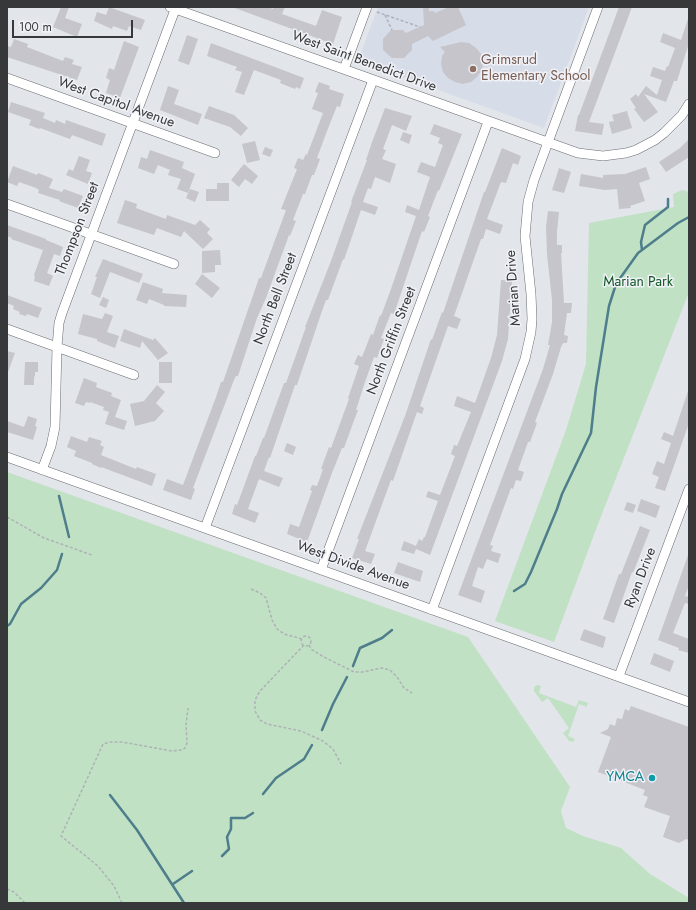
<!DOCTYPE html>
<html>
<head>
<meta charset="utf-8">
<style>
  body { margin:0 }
  #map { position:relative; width:696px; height:910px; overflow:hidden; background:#e2e5ea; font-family:Jost,sans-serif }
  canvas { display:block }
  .frame { position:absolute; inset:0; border:8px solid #37383a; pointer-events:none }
  .scale { position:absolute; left:12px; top:20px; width:121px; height:18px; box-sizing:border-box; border:2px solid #37383a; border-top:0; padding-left:5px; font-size:12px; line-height:14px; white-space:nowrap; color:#37383a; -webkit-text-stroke:3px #f0f2f7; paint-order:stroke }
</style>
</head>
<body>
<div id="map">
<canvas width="696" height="910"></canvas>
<div class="frame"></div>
<div class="scale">100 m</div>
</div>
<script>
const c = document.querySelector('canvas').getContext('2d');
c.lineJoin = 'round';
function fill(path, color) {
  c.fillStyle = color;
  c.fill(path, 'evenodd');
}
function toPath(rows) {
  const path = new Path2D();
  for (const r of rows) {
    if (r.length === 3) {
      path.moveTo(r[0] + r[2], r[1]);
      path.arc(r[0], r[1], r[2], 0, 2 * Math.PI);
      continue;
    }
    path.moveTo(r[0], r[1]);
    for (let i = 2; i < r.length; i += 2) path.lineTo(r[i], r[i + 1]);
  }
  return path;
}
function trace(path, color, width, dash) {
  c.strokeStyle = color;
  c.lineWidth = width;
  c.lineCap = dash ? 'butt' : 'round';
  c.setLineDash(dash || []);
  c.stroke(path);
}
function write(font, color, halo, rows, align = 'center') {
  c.font = font + ' Jost,sans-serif';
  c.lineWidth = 3;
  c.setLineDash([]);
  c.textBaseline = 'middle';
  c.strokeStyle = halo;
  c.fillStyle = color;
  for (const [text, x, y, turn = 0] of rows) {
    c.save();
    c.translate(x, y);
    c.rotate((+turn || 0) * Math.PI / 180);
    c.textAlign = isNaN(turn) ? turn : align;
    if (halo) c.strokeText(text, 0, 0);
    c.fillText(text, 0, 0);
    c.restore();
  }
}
fill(toPath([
  [378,7,589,7,544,128,358,61]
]), '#d7dce9');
fill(toPath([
  [682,190,689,192,689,292,598,524,554,642,495,621,566,430,586,364,589,223,674,207,673,194],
  [7,472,468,637,570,787,561,811,566,828,583,836,621,848,650,874,689,898,689,903,7,903],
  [537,685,541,686,539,693,576,707,579,700,588,703,587,707,579,704,568,736,575,739,573,742,569,741,563,733,569,728,548,698,542,702,534,691,534,687]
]), '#c0e1c4');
trace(toPath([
  [642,250,641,242,645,225,668,207,668,199],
  [59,496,69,537],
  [514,591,525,584,531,572,557,509,562,494,591,433,596,387,609,306,616,284,638,253,678,223,689,217],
  [7,626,10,624,21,604,41,588,57,570,62,554],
  [353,666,360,648,382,638,392,630],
  [322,730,333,704,347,677],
  [263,794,276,778,304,759,312,745],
  [110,795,137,830,184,903],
  [222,856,229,849,227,837,231,829,231,818,245,818,253,813],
  [173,884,192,871]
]), '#4e7d8b', 2.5);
fill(toPath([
  [61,7,69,7,65,18,82,24,77,37,53,27],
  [109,7,145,20,141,30,129,26,127,31,113,26,112,29,94,21,97,12,106,15],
  [232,7,268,7,273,9,274,7,285,7,282,14,316,26,322,10,342,17,333,44],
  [423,7,429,7,429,11,434,11,435,13,449,7,458,7,466,25,433,41,428,36,412,44,412,50,404,58,392,58,383,50,383,39,391,30,403,30,406,33,424,25],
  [619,7,632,7,589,122,604,124,602,135,575,131,578,115,579,115],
  [688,19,689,43,677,81,674,81,666,102,644,94,658,112,644,122,634,109,636,108,630,99,636,94,638,97,646,86,657,95,662,80,650,76,653,67,665,71,667,66,668,67,675,48,660,42,663,33,681,40],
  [187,35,198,39,189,65,178,61],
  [14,39,28,44,27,47,63,61,65,57,74,60,72,64,82,67,77,80,7,57,7,46,11,47],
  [124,41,139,47,120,98,106,93,110,80,106,78,109,68,114,70],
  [461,42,469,43,476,48,481,54,483,62,482,70,477,77,471,82,463,84,455,82,448,78,443,72,441,64,442,56,445,52,440,47],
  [211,43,304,78,300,89,296,87,295,89,280,83,281,80,254,70,244,95,235,92,242,72,235,70,237,67,207,56],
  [319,82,330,86,329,89,344,94,340,107,337,106,327,131,317,158,320,159,314,175,312,175,305,194,303,194,293,220,296,221,290,236,289,235,266,298,257,318,238,376,236,376,234,380,193,488,195,489,191,500,163,490,167,479,183,485,216,397,221,382,223,382,259,278,261,278,286,210,281,209,297,169,294,168,298,158,303,160,306,154,307,155,323,113,312,109,318,93,315,92],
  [168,86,179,90,174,104,202,114,198,125,160,110],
  [11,102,45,113,43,118,55,123,56,120,65,124,66,120,106,134,102,146,72,135,70,139,40,128,39,129,29,125,31,120,8,112],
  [209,106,234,115,248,128,241,136,230,127,204,118],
  [385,108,412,116,406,131,392,125,383,149,386,150,382,159,396,164,390,183,375,177,371,189,368,188,363,202,378,207,375,215,361,210,344,260,343,259,328,300,326,300,322,311,297,385,295,385,270,458,269,457,264,471,283,478,279,487,259,479,248,509,259,513,255,523,232,514,235,504,237,505,255,456,256,456,263,438,264,438,284,383,286,383,306,327,305,327,331,261,352,202,351,202,367,160,366,160,372,142],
  [627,111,632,128,612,134,609,122,614,121,612,115],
  [434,124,462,134,439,191,438,190,428,216,430,217,424,232,422,231,394,314,391,313,381,338,384,339,377,358,374,357,365,382,356,410,358,410,352,426,344,448,342,448,332,473,307,542,287,534,290,524,299,527,312,491,310,490,312,485,317,486,323,469,321,469,329,447,331,448,349,399,348,398,359,366,354,364,358,355,362,357,371,334,373,335,380,315,381,316,391,289,416,216,405,212,407,205,419,210,430,177,417,172,421,162,435,167,443,145,438,143,440,138,430,134],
  [403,132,412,135,409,144,400,140],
  [689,139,689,157,666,172,659,162,680,148],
  [255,141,260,160,247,163,242,144],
  [265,147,273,150,270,157,262,154],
  [502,148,521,156,518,165,513,163,506,183,501,182,487,219,503,225,500,234,486,229,483,239,481,239,454,316,461,319,457,329,448,326,420,406,424,408,422,414,417,412,393,481,391,480,365,551,375,554,371,564,352,558,359,539,357,539,405,416,431,339,432,340,442,312,443,313,484,192,485,192],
  [150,150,184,162,182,168,195,174,188,193,177,189,181,179,168,175,170,170,158,165,154,174,138,168,141,157,147,159],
  [79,156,90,160,86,171,92,173,88,184,66,175,69,169,73,171],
  [244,164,258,176,252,184,245,179,239,187,231,180],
  [13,166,37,175,38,173,53,179,49,188,62,192,64,189,83,196,78,208,59,201,60,200,38,193,39,190,36,188,19,182,17,186,7,182],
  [646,167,650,179,639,183,645,201,630,206,631,208,619,209,617,189,605,190,579,186,581,174,603,178,603,175,625,174],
  [559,168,571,172,564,193,552,190],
  [217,183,229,183,229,201,206,201,206,189,217,189],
  [190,189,199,192,195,202,186,198],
  [125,200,137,204,136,208,166,219,167,215,195,225,200,220,210,229,207,233,213,239,203,249,184,231,181,237,157,228,154,235,117,223],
  [548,211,559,212,557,232,557,245,562,245,562,253,561,253,564,303,572,303,571,313,567,313,564,335,568,336,567,343,563,343,561,347,553,374,535,422,537,423,530,442,528,442,518,470,524,472,521,481,516,480,513,489,511,488,490,545,493,546,491,551,501,554,498,563,487,559,483,569,478,567,472,586,485,591,481,603,458,595,543,369,550,345,548,345,552,322,552,300,547,254,546,227],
  [7,225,46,239,46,240,63,247,60,256,54,254,47,273,53,276,49,286,34,281,35,276,34,275,43,250,11,239,12,238,7,236],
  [220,250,221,265,215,265,215,272,202,273,202,251],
  [103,259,143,274,139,283,110,272,100,298,91,294,97,277,95,277],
  [202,274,220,288,212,298,195,284],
  [501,280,512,281,508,339,502,361,430,555,416,549,414,554,401,550,404,541,416,546,419,539,422,541,424,537,425,537,438,501,426,497,428,491,440,495,455,456,451,454,454,445,457,446,471,412,454,406,457,396,475,403,491,358,497,335],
  [143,282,163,289,162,293,187,295,186,307,164,306,164,305,149,299,147,304,136,300],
  [7,295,42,308,38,318,27,314,26,316,19,314,20,312,13,309,14,306,7,303],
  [103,297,109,300,106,308,99,305],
  [105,313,113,316,107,332,119,336,115,348,97,341,97,339,78,334,83,314,102,319],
  [124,329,153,340,155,338,168,353,158,360,142,341,140,348,120,341],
  [7,351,15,353,8,372,7,372],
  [25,362,38,362,38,372,35,372,35,377,34,376,34,385,24,385],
  [159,362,172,362,172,383,159,383],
  [84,378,97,383,96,387,112,393,111,396,121,400,115,417,127,421,124,430,105,424,109,412,103,410,104,407,90,402,90,403,86,402,84,406,75,403],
  [157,385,165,392,156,403,164,411,155,421,135,426,130,404,144,401],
  [688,391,689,423,665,491,655,488,659,477,652,474,657,461,664,464,671,443,661,439,664,432,673,436],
  [28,416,37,419,35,426,37,427,33,440,7,432,7,421,24,427],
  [71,436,87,442,89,437,102,441,100,445,104,447,101,455,136,469,137,467,156,474,152,486,101,467,101,468,92,464,92,463,74,456,76,451,67,447],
  [287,443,296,447,293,455,284,451],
  [641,499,660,506,656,518,637,511],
  [627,502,636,505,633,513,624,510],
  [640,526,650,530,633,573,632,572,614,623,603,619,619,574,621,574],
  [688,555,689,585,685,596,689,597,689,604,685,603,673,633,689,639,689,653,678,650,679,648,658,640],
  [398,562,423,571,420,582,394,573],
  [584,629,606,637,603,648,580,640],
  [654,653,674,661,670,672,650,664],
  [631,706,689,727,689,840,686,839,679,843,663,837,670,816,644,807,648,797,643,795,645,790,598,772,611,737,600,733,608,729,610,724,615,726,617,718,622,719,625,709,629,711]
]), '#c5c5cb');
const minor = toPath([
  [170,7,578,153,603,156,626,153,636,150,655,140,664,133,682,115,689,104],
  [344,69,367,7],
  [7,78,215,153],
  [7,204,174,264],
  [7,329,134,375],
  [7,457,689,702],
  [42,470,51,446,55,427,57,347,59,323,62,313,176,7],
  [205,528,373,80],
  [321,570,488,122],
  [432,610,525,359,531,332,532,319,531,294,525,236,528,202,534,180,598,7],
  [619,676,689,489]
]);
trace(minor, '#6a6c71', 10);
trace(toPath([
  [377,12,420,27],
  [385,15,392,30],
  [7,517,44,538,92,555],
  [251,589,260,593,266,598,272,620,277,629,284,634,302,639],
  [306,641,5],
  [304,645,260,691,255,700,255,711,260,720,267,724,301,731,323,741,333,749,341,764],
  [309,645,311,649,322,656,354,672,363,672,381,668,390,670,397,677,404,688,412,693],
  [7,889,14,892,25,903],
  [122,903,114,886,98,866,61,836,103,744,110,742,122,742,172,751,182,750,185,748,187,743,186,725,188,708]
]), '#aeb1b5', 1.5, [3, 2]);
trace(minor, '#fff', 9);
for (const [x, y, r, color] of [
  [473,69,4,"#8d6e63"],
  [652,778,4,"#0f9aa8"]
]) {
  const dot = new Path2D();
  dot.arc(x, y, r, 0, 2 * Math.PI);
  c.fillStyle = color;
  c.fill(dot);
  trace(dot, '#f0f2f7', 1.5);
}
write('14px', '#785e54', '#f0f2f7', [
  ["Grimsrud",481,61],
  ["Elementary School",481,77]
], 'left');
write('14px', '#37383a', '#f0f2f7', [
  ["West Saint Benedict Drive",364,62,20],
  ["West Capitol Avenue",116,103,20],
  ["Thompson Street",78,229,-69],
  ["Marian Drive",514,288,-94],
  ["North Bell Street",276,299,-69],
  ["North Griffin Street",392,341,-69],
  ["West Divide Avenue",353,566,20],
  ["Ryan Drive",641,578,-69]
]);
write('14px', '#135726', '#f0f2f7', [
  ["Marian Park",638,283]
]);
write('14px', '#0d838f', '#f0f2f7', [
  ["YMCA",644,778]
], 'right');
</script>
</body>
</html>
